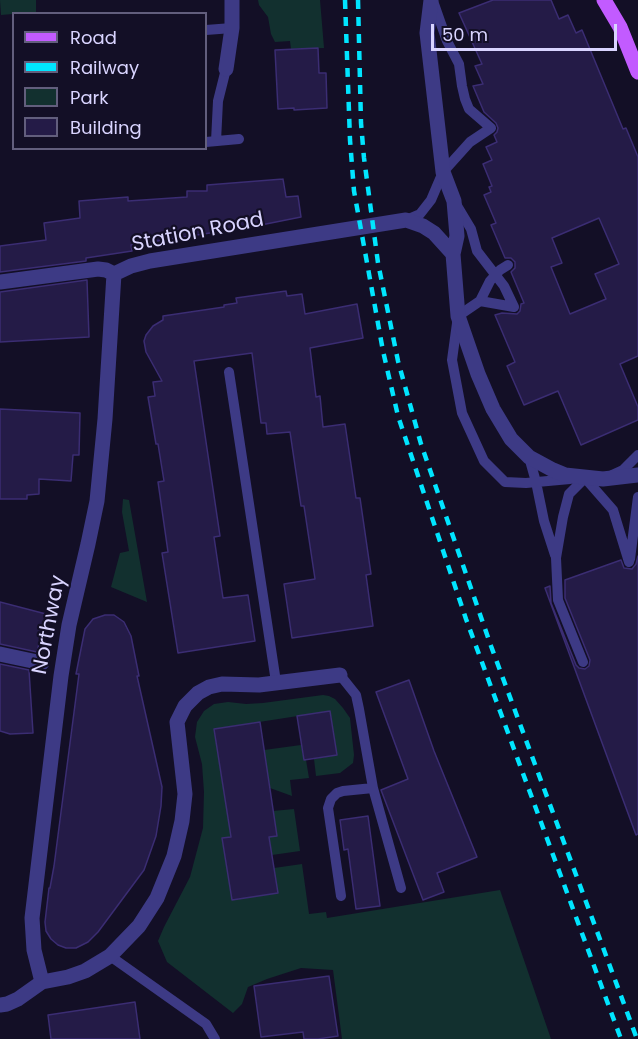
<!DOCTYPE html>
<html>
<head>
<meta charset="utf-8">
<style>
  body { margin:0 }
  #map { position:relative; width:638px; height:1039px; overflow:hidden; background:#130f26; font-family:Poppins,sans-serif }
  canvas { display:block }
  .legend { position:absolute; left:12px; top:12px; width:195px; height:138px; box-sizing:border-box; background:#130f26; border:2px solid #625e7d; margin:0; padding:8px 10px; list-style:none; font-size:18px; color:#d9d4ff }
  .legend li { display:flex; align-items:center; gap:12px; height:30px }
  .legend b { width:30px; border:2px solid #625e7d }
  .scale { position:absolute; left:431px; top:24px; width:186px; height:27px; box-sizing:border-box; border:3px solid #d9d4ff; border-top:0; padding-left:8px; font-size:18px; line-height:21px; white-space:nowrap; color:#d9d4ff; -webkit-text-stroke:4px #130f26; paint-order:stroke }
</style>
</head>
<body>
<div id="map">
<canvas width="638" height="1039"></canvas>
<ul class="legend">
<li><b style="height:8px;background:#c25bff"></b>Road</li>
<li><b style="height:8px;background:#00e5ff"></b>Railway</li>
<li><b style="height:16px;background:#12302f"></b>Park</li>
<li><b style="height:16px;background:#241b47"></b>Building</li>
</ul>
<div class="scale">50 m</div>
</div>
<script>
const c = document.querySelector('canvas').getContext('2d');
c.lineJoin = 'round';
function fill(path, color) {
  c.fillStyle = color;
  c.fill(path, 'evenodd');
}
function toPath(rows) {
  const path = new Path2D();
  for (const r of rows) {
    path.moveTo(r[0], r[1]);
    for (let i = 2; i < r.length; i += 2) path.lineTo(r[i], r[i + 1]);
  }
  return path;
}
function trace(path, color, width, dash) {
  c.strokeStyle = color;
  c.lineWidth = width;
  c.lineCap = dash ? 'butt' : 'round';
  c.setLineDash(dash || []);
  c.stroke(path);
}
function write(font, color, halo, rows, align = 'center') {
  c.font = font + ' Poppins,sans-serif';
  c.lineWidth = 4.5;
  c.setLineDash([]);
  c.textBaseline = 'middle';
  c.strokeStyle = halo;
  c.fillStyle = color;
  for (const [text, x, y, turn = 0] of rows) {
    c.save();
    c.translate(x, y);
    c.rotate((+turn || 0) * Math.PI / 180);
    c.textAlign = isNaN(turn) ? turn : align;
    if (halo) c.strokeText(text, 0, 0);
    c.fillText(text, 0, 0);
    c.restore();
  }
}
fill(toPath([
  [0,0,36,0,36,12,1,15],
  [258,0,320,0,324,48,291,49,290,41,275,42,271,34,268,17,259,5],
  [123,499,129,500,147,602,111,587,120,553,129,551,122,512],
  [323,695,329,696,335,699,343,708,350,718,354,755,353,763,340,773,316,776,314,759,337,755,330,711,214,729,231,837,222,838,232,899,277,893,274,868,302,864,309,914,326,912,327,918,500,890,551,1039,342,1039,333,970,301,968,267,979,248,987,242,1004,233,1013,167,962,158,941,164,927,190,877,203,828,204,792,202,764,195,737,197,722,204,711,214,704,228,702,246,704,263,703],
  [301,745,304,760,306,760,309,778,290,780,292,796,270,788,264,750],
  [294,809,300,851,272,855,269,837,277,835,273,811]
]), '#12302f');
const building = toPath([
  [493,0,551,0,559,19,568,15,576,33,582,30,623,129,626,128,638,157,638,356,620,364,638,407,638,420,581,445,558,391,524,405,507,366,515,362,495,315,502,313,517,314,520,311,521,304,524,303,511,272,515,268,515,262,511,258,505,258,491,225,496,223,484,195,491,192,489,187,492,186,483,164,492,160,486,147,497,142,494,135,497,132,498,128,496,123,484,112,473,86,483,84,475,66,482,64,459,13,493,0],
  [599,218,619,264,595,274,606,299,570,314,551,267,562,263,552,238,599,218],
  [318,48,319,73,326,73,327,108,294,110,294,108,278,109,275,50,318,48],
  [283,179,286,197,298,196,301,217,256,226,131,245,132,251,86,258,86,261,0,272,0,246,46,240,44,223,80,218,79,201,128,197,128,201,187,197,187,191,207,191,207,185,283,179],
  [87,280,89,337,0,342,0,292,87,280],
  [286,291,287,296,302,294,305,314,357,304,363,338,310,348,316,397,320,396,323,427,345,424,356,498,360,498,371,574,366,575,373,626,292,638,284,584,315,579,304,506,301,506,290,432,267,434,266,423,261,423,252,353,194,361,220,536,214,537,223,598,248,595,255,641,178,653,162,553,168,552,158,482,164,481,158,444,156,444,148,397,155,396,153,382,162,381,146,352,144,341,146,335,153,326,163,320,163,316,224,307,224,305,237,303,236,298,286,291],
  [0,409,80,413,79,455,73,455,71,481,39,479,39,494,27,495,27,499,0,499,0,409],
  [638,556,638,834,636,835,545,588,550,586,551,603,576,665,579,668,585,669,589,666,590,660,565,598,565,580,621,560,624,568,632,569,636,564,638,556],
  [0,602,46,614,37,652,0,644,0,602],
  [105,615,114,615,124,622,131,636,139,676,137,676,162,787,161,806,156,836,144,870,98,932,88,942,76,948,66,948,58,945,51,939,46,931,45,922,49,888,50,888,54,866,79,674,76,674,85,629,93,619,105,615],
  [0,664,29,670,33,733,10,734,0,731,0,664],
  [409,680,434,751,477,857,437,873,444,892,423,900,381,790,408,779,376,692,409,680],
  [330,711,337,755,304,760,297,716,330,711],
  [260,722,277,836,269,837,278,893,232,900,222,838,231,837,214,729,260,722],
  [368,816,380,906,356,909,348,849,344,850,340,820,368,816],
  [329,976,338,1036,318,1039,304,1039,303,1032,261,1037,254,986,329,976],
  [135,1002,140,1039,51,1039,48,1015,135,1002]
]);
fill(building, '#241b47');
trace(building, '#3b2d73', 1.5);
trace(toPath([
  [206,30,232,28],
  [216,141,218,101,226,69],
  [206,142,239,139],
  [456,204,471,229,477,251,504,286,514,307],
  [406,220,420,214,431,200,443,172,470,142,491,128,469,109,465,99,462,86,459,64,447,41,433,1],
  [508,265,500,270,490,281,480,301,458,316,452,360,462,413,484,461,505,482,526,483,570,479],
  [480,301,514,307],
  [229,372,276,682],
  [529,457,536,482,544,521,555,555],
  [612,475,623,470,638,455],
  [585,478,613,510,629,562],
  [630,559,638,497],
  [583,662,558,600,556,558,563,517,569,494,585,478],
  [340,675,356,695,359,709,373,788,401,888],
  [341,896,328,808,331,799,337,793,343,791,373,788],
  [110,956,206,1024,215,1039]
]), '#3d3a85', 10);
trace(toPath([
  [431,0,427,33,443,172,454,201,457,236,453,254,458,316,478,374,493,409,511,439,529,457,553,470,565,475,603,479,638,475],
  [226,69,232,28,232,0],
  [0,282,98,269,106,270,114,274,131,266,150,261,406,220,423,226,434,233,453,254],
  [0,654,42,663],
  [42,982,34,950,32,918,61,676,69,625,88,544,97,501,105,419,114,274],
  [0,1005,7,1004,18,999,42,982,68,977,85,971,110,956,139,926,157,898,174,856,182,821,185,794,177,722,185,706,198,693,209,687,222,684,259,685,340,675]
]), '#3d3a85', 15);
trace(toPath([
  [604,0,620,27,638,72]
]), '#c25bff', 15);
trace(toPath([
  [345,0,350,140,354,191,383,351,398,416,466,619,621,1039],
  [358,0,361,123,364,158,378,263,398,361,421,444,491,646,637,1039]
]), '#00e5ff', 4.5, [9, 8]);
write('21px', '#d9d4ff', '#130f26', [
  ["Station Road",198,233,-11],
  ["Northway",50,625,-79]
]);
</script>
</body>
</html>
